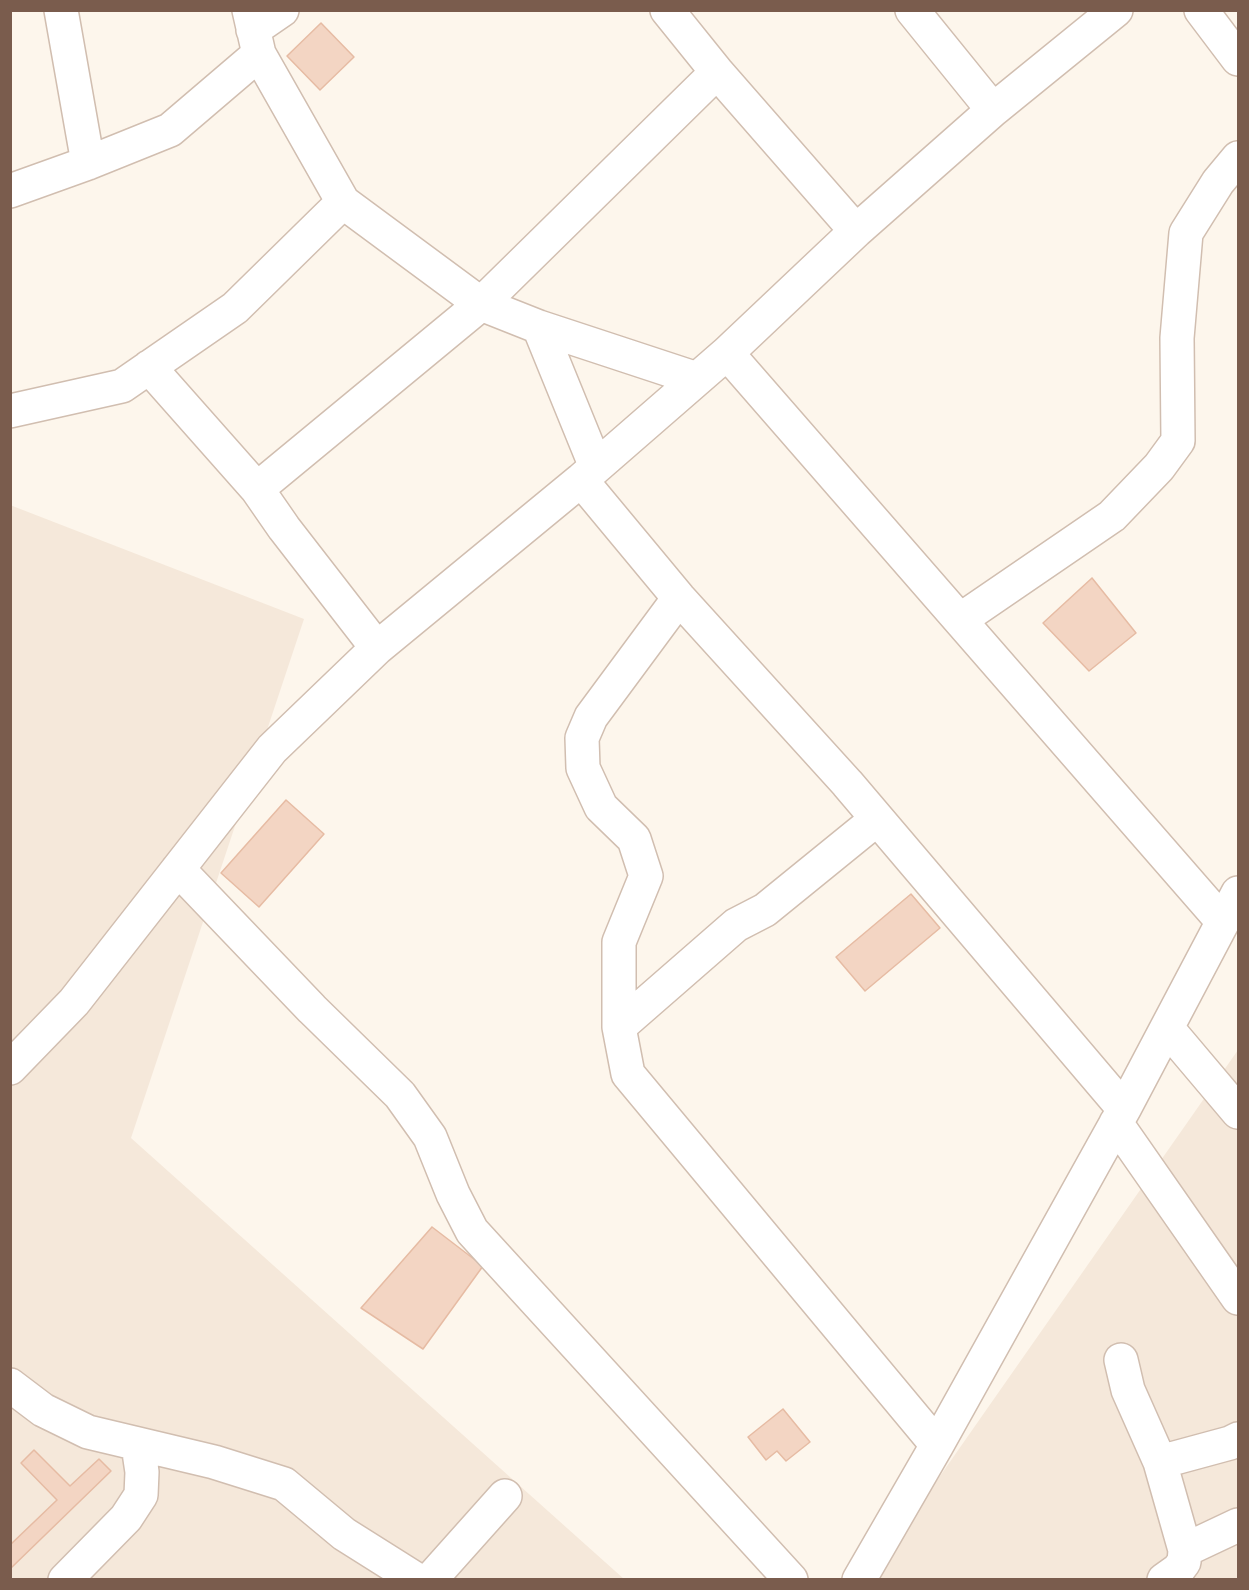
<!DOCTYPE html>
<html>
<head>
<meta charset="utf-8">
<style>
  body { margin:0 }
  #map { position:relative; width:1249px; height:1590px; overflow:hidden; background:#fdf6ec; font-family:"Varela Round",sans-serif }
  canvas { display:block }
  .frame { position:absolute; inset:0; border:12px solid #7a5c4d; pointer-events:none }
</style>
</head>
<body>
<div id="map">
<canvas width="1249" height="1590"></canvas>
<div class="frame"></div>
</div>
<script>
const c = document.querySelector('canvas').getContext('2d');
c.lineJoin = 'round';
function fill(path, color) {
  c.fillStyle = color;
  c.fill(path, 'evenodd');
}
function toPath(rows) {
  const path = new Path2D();
  for (const r of rows) {
    path.moveTo(r[0], r[1]);
    for (let i = 2; i < r.length; i += 2) path.lineTo(r[i], r[i + 1]);
  }
  return path;
}
function trace(path, color, width, dash) {
  c.strokeStyle = color;
  c.lineWidth = width;
  c.lineCap = dash ? 'butt' : 'round';
  c.setLineDash(dash || []);
  c.stroke(path);
}
fill(toPath([
  [10,505,304,619,131,1138,624,1579,11,1579],
  [1238,1050,1238,1579,868,1579]
]), '#f5e8da');
const building = toPath([
  [321,23,354,57,320,90,287,56,321,23],
  [1092,578,1136,633,1089,671,1043,623,1092,578],
  [286,800,324,834,259,907,221,873,286,800],
  [911,894,940,928,865,991,836,957,911,894],
  [432,1227,483,1266,423,1349,361,1308,432,1227],
  [783,1409,810,1442,786,1461,777,1451,766,1460,748,1437,783,1409],
  [34,1450,70,1486,99,1459,111,1471,10,1569,10,1545,57,1500,21,1463,34,1450]
]);
fill(building, '#f3d5c3');
trace(building, '#e6bba3', 1.5);
const minor = toPath([
  [61,10,88,163],
  [667,10,717,72,856,231],
  [912,10,993,110],
  [1201,10,1238,59],
  [253,30,282,10],
  [10,191,88,163,170,130,259,54],
  [343,202,481,304,539,327,697,379],
  [539,327,596,467],
  [727,353,1223,922],
  [149,367,257,489,284,528,377,648],
  [10,411,122,386,235,308,343,202,259,54,249,10],
  [581,480,679,598,847,783,1124,1109],
  [257,489,481,304,717,72],
  [679,598,591,717,582,738,583,768,601,807,634,839,646,876,619,942,619,1027,628,1074,937,1445],
  [960,620,1112,516,1159,467,1178,441,1177,338,1186,233,1218,182,1238,158],
  [178,869,312,1009,400,1095,430,1137,453,1194,472,1231,791,1580],
  [619,1027,736,925,765,910,877,819],
  [1167,1028,1238,1112],
  [10,1068,74,1002,272,749,377,648,581,480,727,353,856,231,993,110,1116,10],
  [1116,1123,1238,1298],
  [1121,1360,1128,1390,1160,1462,1185,1550,1184,1562,1178,1570,1164,1580],
  [10,1385,43,1410,88,1432,214,1462,284,1484,344,1534,417,1580],
  [1160,1462,1230,1443,1238,1439],
  [1185,1550,1238,1525],
  [65,1580,126,1518,141,1495,142,1472,138,1445],
  [430,1580,505,1496],
  [859,1580,937,1445,1124,1109,1238,893]
]);
trace(minor, '#d1beb0', 36);
trace(minor, '#fff', 33);
</script>
</body>
</html>
